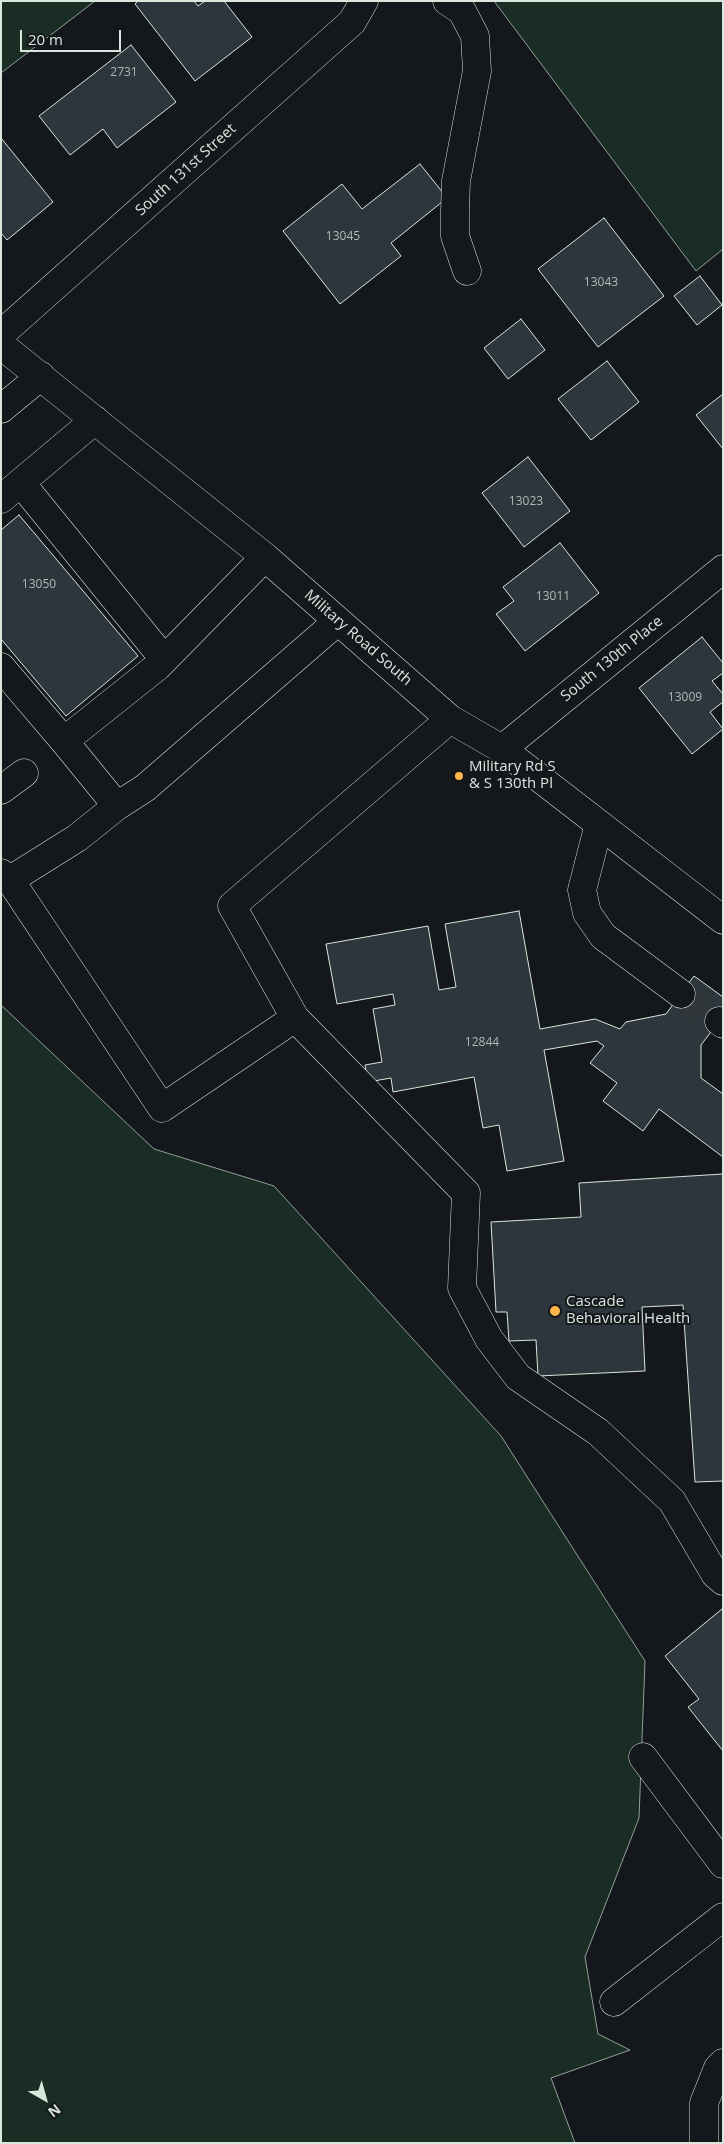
<!DOCTYPE html>
<html>
<head>
<meta charset="utf-8">
<style>
  body { margin:0 }
  #map { position:relative; width:724px; height:2144px; overflow:hidden; background:#14181c; font-family:"Open Sans",sans-serif }
  canvas { display:block }
  .frame { position:absolute; inset:0; border:2px solid #d8e6dc; pointer-events:none }
  .north { position:absolute; left:20px; top:2074px; width:50px; height:50px; -webkit-text-stroke:4px #14181c; paint-order:stroke; rotate:142deg; font-size:14px; font-weight:700; line-height:20px; text-align:center; color:#d8e6dc }
  .north::after { content:''; display:block; margin:auto; width:18px; height:22px; background:#d8e6dc; clip-path:polygon(50% 0,100% 100%,50% 72%,0 100%) }
  .scale { position:absolute; left:20px; top:30px; width:101px; height:22px; box-sizing:border-box; border:2px solid #d8e6dc; border-top:0; padding-left:6px; font-size:15px; line-height:18px; white-space:nowrap; color:#d8e6dc; -webkit-text-stroke:4px #14181c; paint-order:stroke }
</style>
</head>
<body>
<div id="map">
<canvas width="724" height="2144"></canvas>
<div class="frame"></div>
<div class="north">N</div>
<div class="scale">20 m</div>
</div>
<script>
const c = document.querySelector('canvas').getContext('2d');
c.lineJoin = 'round';
function fill(path, color) {
  c.fillStyle = color;
  c.fill(path, 'evenodd');
}
function toPath(rows) {
  const path = new Path2D();
  for (const r of rows) {
    path.moveTo(r[0], r[1]);
    for (let i = 2; i < r.length; i += 2) path.lineTo(r[i], r[i + 1]);
  }
  return path;
}
function trace(path, color, width, dash) {
  c.strokeStyle = color;
  c.lineWidth = width;
  c.lineCap = dash ? 'butt' : 'round';
  c.setLineDash(dash || []);
  c.stroke(path);
}
function write(font, color, halo, rows, align = 'center') {
  c.font = font + ' "Open Sans",sans-serif';
  c.lineWidth = 4;
  c.setLineDash([]);
  c.textBaseline = 'middle';
  c.strokeStyle = halo;
  c.fillStyle = color;
  for (const [text, x, y, turn = 0] of rows) {
    c.save();
    c.translate(x, y);
    c.rotate((+turn || 0) * Math.PI / 180);
    c.textAlign = isNaN(turn) ? turn : align;
    if (halo) c.strokeText(text, 0, 0);
    c.fillText(text, 0, 0);
    c.restore();
  }
}
const green = toPath([
  [1,1,95,1,1,73,1,1],
  [494,1,723,1,723,249,696,271,494,1],
  [1,1005,154,1149,274,1186,501,1436,645,1661,639,1818,585,1957,598,2034,630,2050,551,2078,575,2143,1,2143,1,1005]
]);
fill(green, '#1a2d24');
trace(green, '#939e99', 1);
const building = toPath([
  [138,1,194,1,198,6,205,1,224,1,252,37,195,81,135,4,138,1],
  [131,45,176,102,117,148,103,129,70,155,39,116,131,45],
  [1,138,53,202,7,240,1,233,1,138],
  [420,164,447,198,391,243,401,256,340,304,283,231,342,184,362,209,420,164],
  [604,218,664,296,598,347,538,269,604,218],
  [700,276,722,305,697,325,674,296,700,276],
  [521,319,545,350,508,379,484,348,521,319],
  [607,361,639,402,591,440,558,399,607,361],
  [723,394,723,449,696,415,723,394],
  [528,457,570,511,524,547,482,493,528,457],
  [19,515,138,656,66,716,1,639,1,530,19,515],
  [560,543,599,593,525,651,496,614,514,601,503,587,560,543],
  [702,637,723,663,723,673,712,681,723,694,723,702,710,712,723,729,692,754,639,688,702,637],
  [519,911,540,1029,595,1019,620,1029,626,1022,666,1014,694,976,723,997,723,1016,701,1045,701,1078,723,1094,723,1157,659,1109,643,1131,603,1101,617,1083,590,1063,604,1046,597,1041,544,1050,564,1161,507,1171,499,1125,483,1128,474,1077,393,1092,391,1078,368,1082,365,1065,382,1062,373,1009,395,1005,393,994,337,1004,326,944,428,926,439,990,456,987,445,924,519,911],
  [723,1174,723,1481,695,1482,683,1305,642,1307,645,1371,538,1376,536,1340,509,1341,507,1312,496,1312,491,1222,581,1217,579,1183,723,1174],
  [722,1609,723,1610,723,1751,688,1707,699,1699,665,1656,722,1609]
]);
fill(building, '#2c363c');
trace(building, '#d8e6dc', 1);
trace(toPath([
  [681,994,719,1021]
]), '#313739', 28, [28, 14]);
const minor = toPath([
  [447,1,462,11,475,36,477,71,456,181,455,211,455,236,467,271],
  [1,334,352,22,364,1],
  [1,345,265,557,450,719,502,749,723,920],
  [1,409,41,376],
  [21,483,164,659],
  [1,499,95,420],
  [1,667,64,741,158,666,265,557],
  [450,719,232,906,295,1018,466,1193,462,1288,489,1339,518,1377,598,1432,672,1501,715,1574,723,1581],
  [64,741,117,806],
  [502,749,723,569],
  [1,790,24,773],
  [599,824,582,890,587,913,603,936,681,994],
  [1,873,10,880,162,1108,295,1018],
  [10,880,77,838,117,806,145,788,338,621],
  [719,1021,723,1024],
  [643,1757,723,1864],
  [614,2002,723,1917],
  [704,2143,704,2103,718,2068,723,2063]
]);
trace(minor, '#d8e6dc', 29);
trace(minor, '#14181c', 28);
for (const [x, y, r, color] of [
  [459,776,5,"#ffb74d"],
  [555,1311,6,"#ffb74d"]
]) {
  const dot = new Path2D();
  dot.arc(x, y, r, 0, 2 * Math.PI);
  c.fillStyle = color;
  c.fill(dot);
  trace(dot, '#14181c', 2);
}
write('12px', '#adbab4', null, [
  ["2731",124,73],
  ["13045",343,237],
  ["13043",601,283],
  ["13023",526,502],
  ["13050",39,585],
  ["13011",553,597],
  ["13009",685,698],
  ["12844",482,1043]
]);
write('15px', '#d8e6dc', '#14181c', [
  ["South 131st Street",186,170,-42],
  ["Military Road South",358,638,41],
  ["South 130th Place",612,659,-39]
]);
write('15px', '#d8e6dc', '#14181c', [
  ["Military Rd S",469,767],
  ["& S 130th Pl",469,784],
  ["Cascade",566,1302],
  ["Behavioral Health",566,1319]
], 'left');
</script>
</body>
</html>
